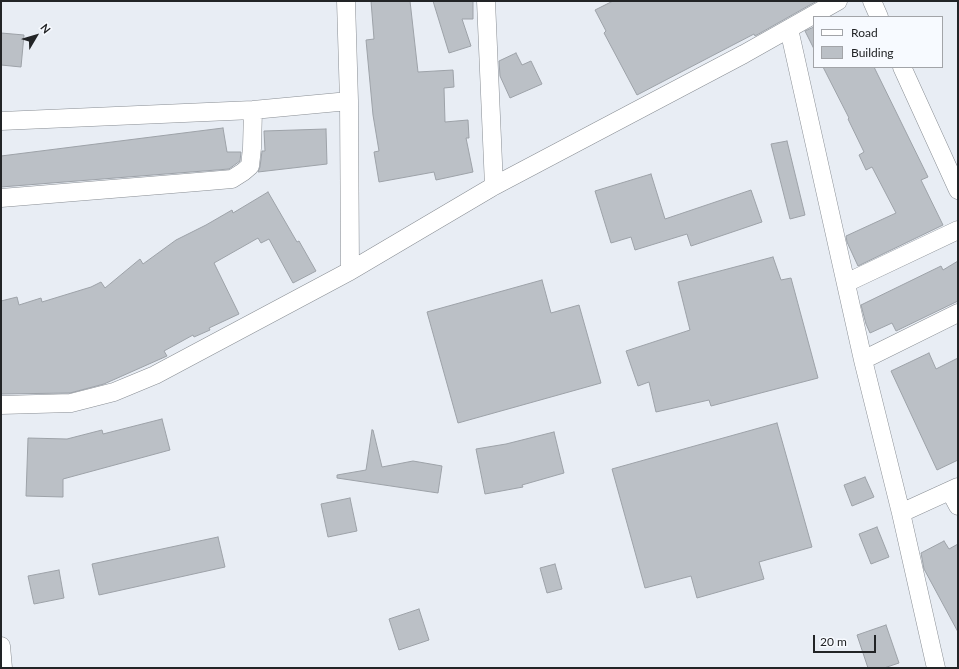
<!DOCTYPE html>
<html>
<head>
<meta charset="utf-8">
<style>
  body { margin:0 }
  #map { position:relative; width:959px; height:669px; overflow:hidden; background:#e8edf4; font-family:Lato,sans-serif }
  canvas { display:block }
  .frame { position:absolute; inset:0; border:2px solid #222426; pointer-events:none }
  .legend { position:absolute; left:813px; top:16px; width:130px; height:52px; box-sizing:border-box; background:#f7faff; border:1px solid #a2a4a8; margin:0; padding:5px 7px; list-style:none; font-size:12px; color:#222426 }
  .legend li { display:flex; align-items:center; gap:8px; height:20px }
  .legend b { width:20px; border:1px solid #a2a4a8 }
  .north { position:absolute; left:16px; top:16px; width:40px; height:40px; -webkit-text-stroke:3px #f7faff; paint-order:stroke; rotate:52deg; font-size:11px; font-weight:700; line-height:16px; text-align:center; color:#222426 }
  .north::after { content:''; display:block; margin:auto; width:14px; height:18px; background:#222426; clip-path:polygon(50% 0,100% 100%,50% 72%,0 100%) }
  .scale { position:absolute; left:813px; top:635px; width:63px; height:18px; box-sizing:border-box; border:2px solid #222426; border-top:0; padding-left:5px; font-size:12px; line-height:14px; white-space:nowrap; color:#222426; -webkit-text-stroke:3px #f7faff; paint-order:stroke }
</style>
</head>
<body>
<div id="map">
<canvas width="959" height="669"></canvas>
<div class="frame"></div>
<ul class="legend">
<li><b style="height:5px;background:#fff"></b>Road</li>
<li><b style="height:11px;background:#bbc0c6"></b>Building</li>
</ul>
<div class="north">N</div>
<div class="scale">20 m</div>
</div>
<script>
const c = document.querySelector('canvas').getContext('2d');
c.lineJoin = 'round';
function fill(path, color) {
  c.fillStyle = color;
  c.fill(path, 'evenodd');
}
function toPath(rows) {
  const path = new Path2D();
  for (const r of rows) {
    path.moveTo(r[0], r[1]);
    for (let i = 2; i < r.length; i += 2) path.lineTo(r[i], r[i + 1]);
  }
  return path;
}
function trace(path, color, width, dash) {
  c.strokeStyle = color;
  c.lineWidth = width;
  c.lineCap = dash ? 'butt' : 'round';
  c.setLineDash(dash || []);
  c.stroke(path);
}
const building = toPath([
  [371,1,410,1,418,72,453,70,454,87,444,88,445,122,468,120,469,138,466,138,473,172,436,180,434,172,379,182,374,152,379,151,373,115,366,40,374,39,371,1],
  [433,1,473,1,473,19,462,19,471,46,449,53,433,1],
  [613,1,817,1,755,36,754,34,637,95,604,33,606,31,595,10,613,1],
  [814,27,814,49,805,31,814,27],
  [1,33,24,35,21,67,1,65,1,33],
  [516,53,522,65,531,61,542,84,510,98,500,76,499,61,516,53],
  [823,67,874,67,928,177,921,180,943,225,858,266,847,242,846,236,896,213,872,167,866,170,859,155,864,152,848,119,849,118,823,67],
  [223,128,227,152,241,152,240,161,229,169,1,187,1,156,223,128],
  [326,129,327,164,258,172,260,167,262,151,265,151,264,131,326,129],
  [787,141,805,215,790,219,771,144,787,141],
  [651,174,665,219,751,190,762,222,691,246,687,234,635,250,631,237,611,243,595,191,651,174],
  [268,192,297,242,299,241,316,271,293,283,269,239,261,243,258,238,214,263,239,314,209,328,210,330,194,337,193,335,164,351,167,356,104,384,70,393,1,394,1,301,17,297,19,305,41,298,42,302,91,287,101,282,105,288,140,259,143,264,176,240,206,225,232,210,233,213,268,192],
  [773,257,781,280,791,278,818,378,711,406,709,400,656,412,649,382,638,386,626,351,690,330,678,282,773,257],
  [958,261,958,301,896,331,892,323,870,333,866,324,861,305,941,266,943,270,958,261],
  [542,280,551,313,579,305,601,383,458,423,427,312,542,280],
  [929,353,936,369,958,358,958,460,937,470,891,371,929,353],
  [162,419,170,450,63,479,63,497,26,496,28,438,67,439,102,430,103,434,162,419],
  [777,423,812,547,759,562,764,579,697,598,691,576,645,588,612,469,777,423],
  [372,430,373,430,382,467,413,461,442,466,438,493,337,478,337,475,366,470,372,430],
  [554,432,564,473,522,485,523,487,485,494,476,449,506,444,554,432],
  [865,477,874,497,852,506,844,485,865,477],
  [350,498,357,531,328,537,321,504,350,498],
  [877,527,889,557,871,564,859,534,877,527],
  [218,537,225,567,99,595,92,564,218,537],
  [944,541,949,549,958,544,958,632,924,569,921,553,944,541],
  [555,564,562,589,547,593,540,568,555,564],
  [59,570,64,598,34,604,28,576,59,570],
  [419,609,429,640,399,650,389,619,419,609],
  [886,625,899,663,884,668,868,668,857,635,886,625]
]);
fill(building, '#bbc0c6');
trace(building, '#9da2a8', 1);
const street = toPath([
  [486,1,494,186],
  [872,1,879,17],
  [789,29,863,360,901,513,936,668],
  [902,67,958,190],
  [1,121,253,110,349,101],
  [1,198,197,182,232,179,243,172,250,166,252,148,253,110],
  [350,271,494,186,744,54,838,1],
  [846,283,958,230],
  [863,360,958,313],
  [1,405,71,403,114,392,155,375,350,271,349,101,346,1],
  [950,491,958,506],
  [901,513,958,487],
  [1,646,3,668]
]);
trace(street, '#888d93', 19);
trace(street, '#fff', 18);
</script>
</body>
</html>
